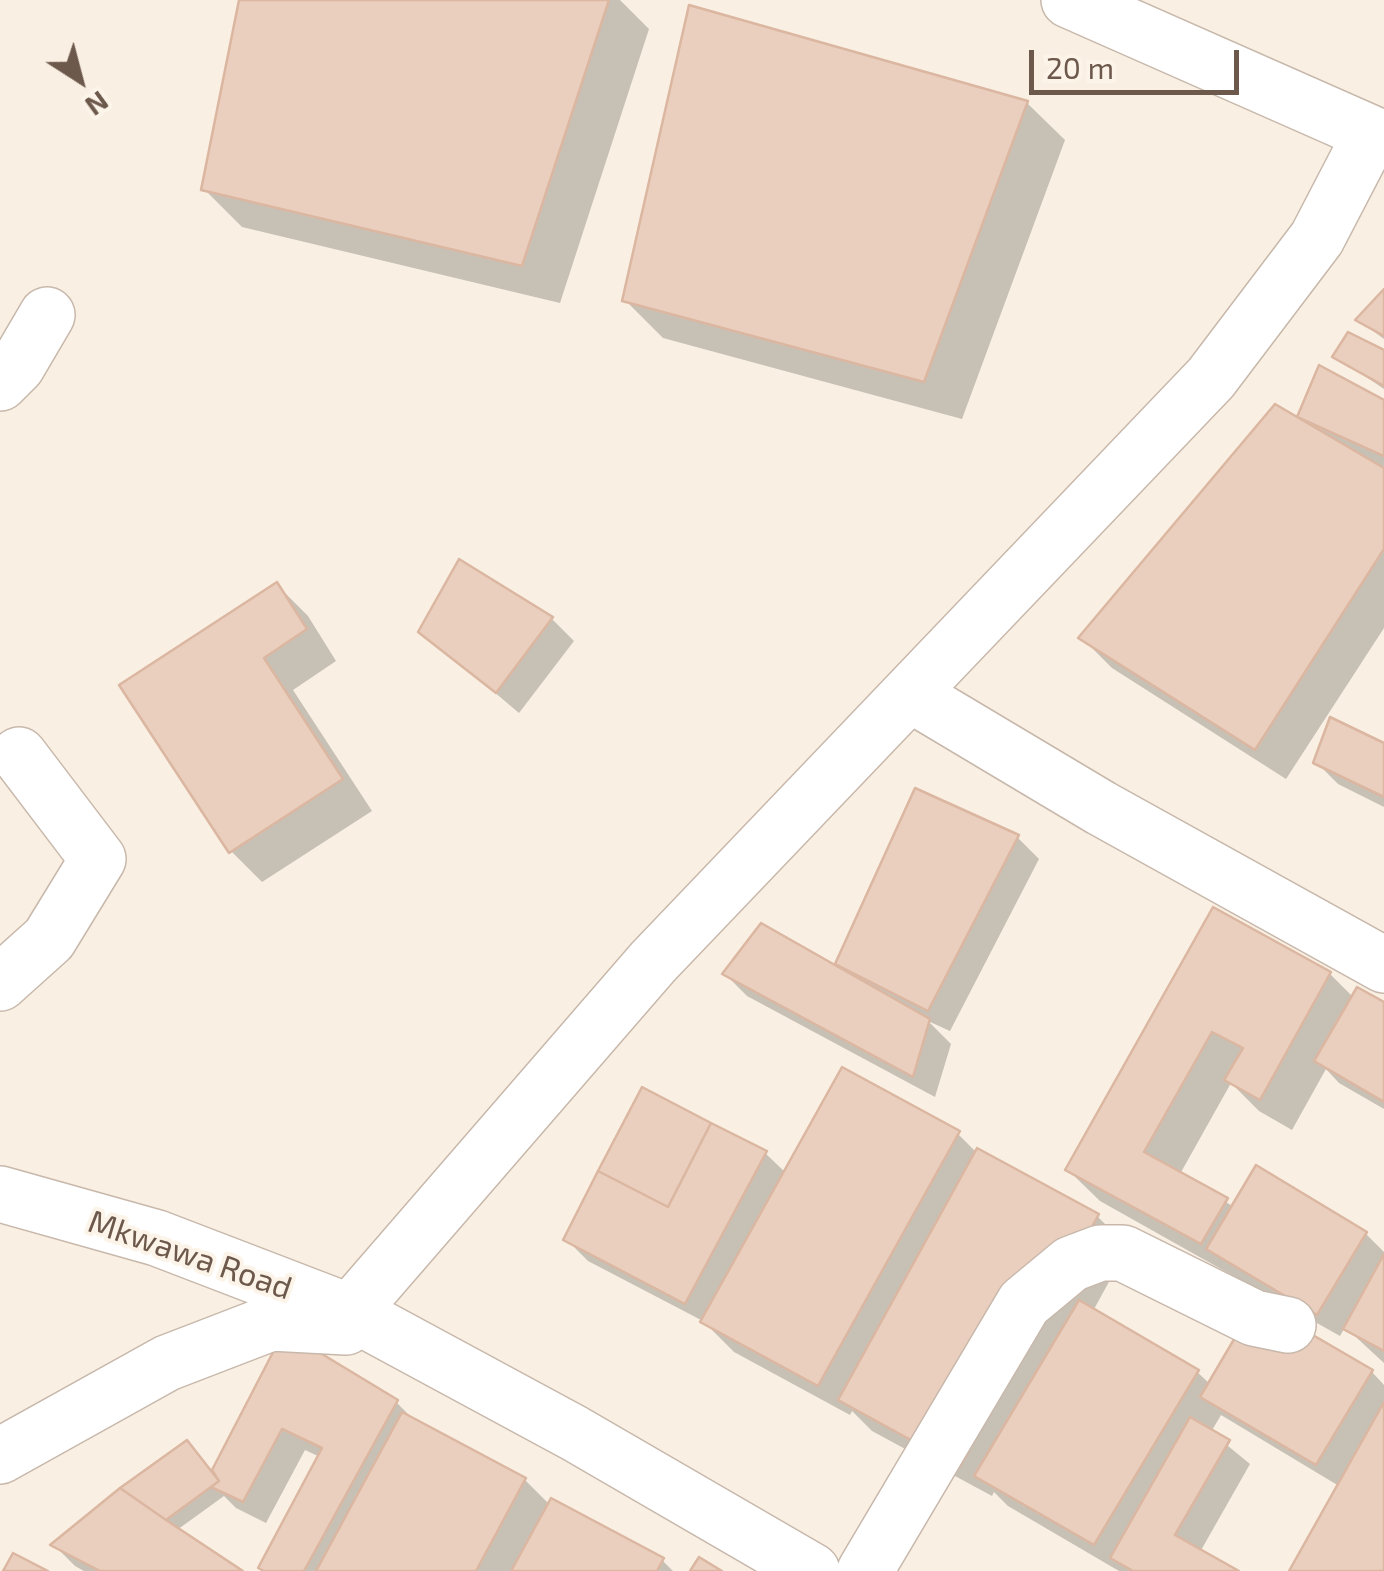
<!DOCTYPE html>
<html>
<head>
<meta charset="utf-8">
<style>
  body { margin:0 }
  #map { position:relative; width:1384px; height:1571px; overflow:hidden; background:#f9f0e3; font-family:"Exo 2",sans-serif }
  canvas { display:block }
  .north { position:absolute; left:30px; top:30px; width:100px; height:100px; -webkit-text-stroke:8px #fcf4e8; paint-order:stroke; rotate:144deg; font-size:28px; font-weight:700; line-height:40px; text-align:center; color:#6d584c }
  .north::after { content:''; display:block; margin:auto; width:35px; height:45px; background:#6d584c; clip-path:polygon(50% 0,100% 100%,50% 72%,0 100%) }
  .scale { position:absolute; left:1029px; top:50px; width:210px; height:45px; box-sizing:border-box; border:5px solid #6d584c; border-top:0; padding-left:12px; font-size:30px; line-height:35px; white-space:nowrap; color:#6d584c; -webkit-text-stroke:8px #fcf4e8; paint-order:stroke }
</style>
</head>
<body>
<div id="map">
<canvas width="1384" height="1571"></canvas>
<div class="north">N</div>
<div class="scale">20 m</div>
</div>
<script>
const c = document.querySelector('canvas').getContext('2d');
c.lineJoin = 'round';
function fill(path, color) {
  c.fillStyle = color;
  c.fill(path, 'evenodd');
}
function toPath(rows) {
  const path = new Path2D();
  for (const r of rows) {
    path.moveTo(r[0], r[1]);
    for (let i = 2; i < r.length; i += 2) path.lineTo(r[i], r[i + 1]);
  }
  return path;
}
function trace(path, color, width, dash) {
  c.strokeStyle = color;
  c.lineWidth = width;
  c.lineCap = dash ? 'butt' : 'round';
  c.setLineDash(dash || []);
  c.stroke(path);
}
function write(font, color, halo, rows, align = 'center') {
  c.font = font + ' "Exo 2",sans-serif';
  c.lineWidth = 8;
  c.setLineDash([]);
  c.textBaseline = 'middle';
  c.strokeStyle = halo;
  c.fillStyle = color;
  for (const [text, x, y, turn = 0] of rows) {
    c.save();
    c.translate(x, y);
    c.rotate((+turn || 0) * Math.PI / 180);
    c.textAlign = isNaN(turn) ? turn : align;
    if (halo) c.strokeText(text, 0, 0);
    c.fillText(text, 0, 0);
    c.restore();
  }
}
fill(toPath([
  [242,0,620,0,649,29,560,303,242,227,204,189],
  [1027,103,1065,140,962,419,663,338,625,300],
  [1384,293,1384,339,1358,320],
  [1384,353,1384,389,1335,356],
  [1384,403,1384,466,1379,468,1384,471,1384,628,1286,779,1112,668,1082,638,1308,424,1300,416],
  [460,562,552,619,574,641,519,713,422,631],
  [277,585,308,616,336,661,293,690,372,811,262,882,231,851,123,685],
  [1384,746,1384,807,1338,784,1316,762],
  [917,791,1017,837,1039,859,950,1031,928,1021,951,1044,935,1097,747,996,725,974,836,969],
  [1214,910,1330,974,1354,998,1384,1005,1384,1109,1339,1083,1326,1069,1292,1130,1259,1111,1231,1083,1180,1174,1234,1207,1366,1234,1384,1252,1384,1363,1345,1327,1340,1336,1100,1201,1068,1170],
  [958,1134,977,1153,1097,1216,1128,1247,1093,1311,1197,1372,1210,1384,1372,1372,1384,1385,1384,1571,1291,1571,1339,1486,1221,1415,1211,1432,1250,1464,1200,1552,1234,1571,1119,1571,1008,1506,994,1492,992,1496,872,1431,852,1411,850,1415,734,1352,703,1321,588,1261,566,1239,765,1153,786,1173],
  [285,1335,396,1402,416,1422,525,1480,550,1505,662,1560,673,1571,265,1571,320,1457,305,1450,266,1523,236,1508,224,1496,177,1530,239,1571,84,1571,75,1566,54,1545,213,1474]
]), '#0003');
const building = toPath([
  [239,0,609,0,522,266,201,190,239,0],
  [689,5,1028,101,924,382,622,301,689,5],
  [1384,289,1384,336,1355,320,1384,289],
  [1348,332,1384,350,1384,386,1332,357,1348,332],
  [1319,365,1384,400,1384,456,1297,417,1319,365],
  [1275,404,1384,468,1384,549,1255,750,1078,638,1275,404],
  [459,559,553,617,496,693,418,632,459,559],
  [277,582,307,629,264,658,343,779,229,853,119,685,277,582],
  [1330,717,1384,743,1384,797,1313,763,1330,717],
  [915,788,1019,835,928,1011,835,964,915,788],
  [1213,907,1331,972,1260,1100,1224,1080,1243,1048,1212,1032,1144,1152,1228,1198,1201,1244,1065,1170,1213,907],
  [761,923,930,1019,913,1077,722,974,761,923],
  [1357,987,1384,1002,1384,1102,1314,1061,1357,987],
  [842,1067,960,1131,818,1386,700,1322,842,1067],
  [642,1087,711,1123,668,1207,598,1171,642,1087],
  [711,1123,767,1151,685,1304,563,1240,598,1171,668,1207,711,1123],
  [977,1148,1099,1214,960,1467,838,1400,977,1148],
  [1256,1165,1367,1232,1317,1315,1206,1249,1256,1165],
  [1384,1254,1384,1351,1343,1329,1384,1254],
  [1079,1300,1199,1370,1094,1545,974,1476,1079,1300],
  [1256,1302,1373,1370,1316,1465,1200,1397,1256,1302],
  [284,1331,398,1400,304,1571,264,1571,258,1568,322,1448,282,1429,243,1502,211,1487,219,1481,212,1470,284,1331],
  [1384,1402,1384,1571,1289,1571,1384,1402],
  [402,1412,526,1478,476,1571,316,1571,402,1412],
  [1190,1417,1230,1440,1175,1535,1239,1571,1133,1571,1110,1558,1190,1417],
  [187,1440,219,1481,166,1520,120,1488,187,1440],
  [120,1488,166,1520,243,1571,100,1571,50,1545,120,1488],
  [551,1498,664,1558,657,1571,511,1571,551,1498],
  [13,1553,48,1571,3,1571,13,1553],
  [699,1557,722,1571,690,1571,699,1557]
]);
fill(building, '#eacfbe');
trace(building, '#dbb6a1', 2.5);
const minor = toPath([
  [1069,0,1384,139],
  [0,383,17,366,47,315],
  [910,694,1101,808,1384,965],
  [0,983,49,939,98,859,19,755],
  [0,1194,157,1238,350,1312,574,1433,812,1571],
  [350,1312,653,962,1211,378,1317,238,1371,134],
  [0,1456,167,1363,271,1323,346,1327],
  [865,1571,1024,1303,1071,1264,1100,1253,1123,1253,1254,1318,1288,1325]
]);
trace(minor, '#c8b8ab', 58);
trace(minor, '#fff', 55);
write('32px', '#6d584c', '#fcf4e8', [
  ["Mkwawa Road",190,1255,19]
]);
</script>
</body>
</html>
